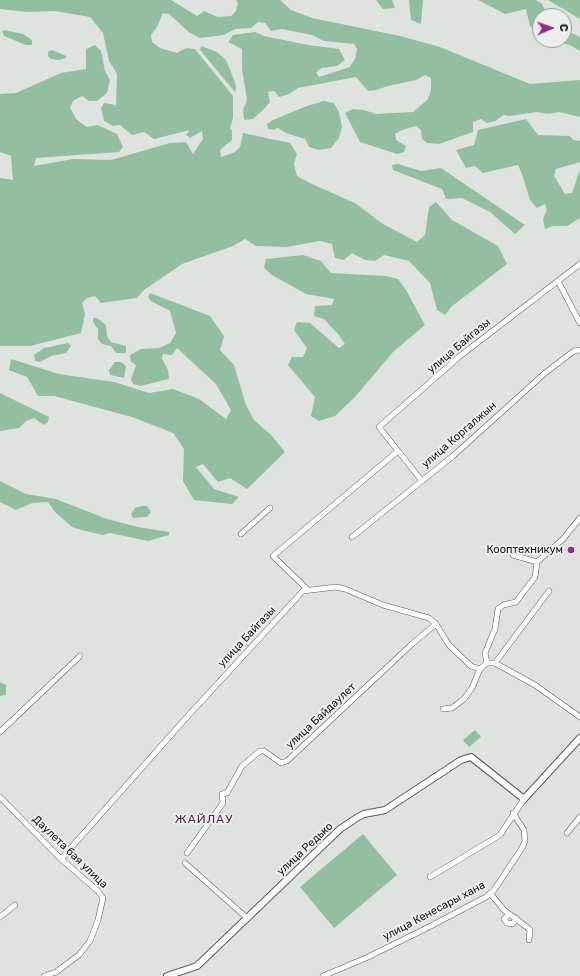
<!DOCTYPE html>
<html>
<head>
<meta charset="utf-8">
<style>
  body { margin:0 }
  #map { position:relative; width:580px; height:976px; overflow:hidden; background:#dfe3e0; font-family:Rubik,sans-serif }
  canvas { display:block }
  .north { position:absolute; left:532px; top:8px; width:40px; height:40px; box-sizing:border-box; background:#ecf0ed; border:1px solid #979a98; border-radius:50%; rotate:88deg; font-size:11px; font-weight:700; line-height:16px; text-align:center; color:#181a19 }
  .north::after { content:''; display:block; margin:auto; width:14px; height:18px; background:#9b2987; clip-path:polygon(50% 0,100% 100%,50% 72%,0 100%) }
</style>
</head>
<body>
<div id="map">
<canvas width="580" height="976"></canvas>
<div class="north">С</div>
</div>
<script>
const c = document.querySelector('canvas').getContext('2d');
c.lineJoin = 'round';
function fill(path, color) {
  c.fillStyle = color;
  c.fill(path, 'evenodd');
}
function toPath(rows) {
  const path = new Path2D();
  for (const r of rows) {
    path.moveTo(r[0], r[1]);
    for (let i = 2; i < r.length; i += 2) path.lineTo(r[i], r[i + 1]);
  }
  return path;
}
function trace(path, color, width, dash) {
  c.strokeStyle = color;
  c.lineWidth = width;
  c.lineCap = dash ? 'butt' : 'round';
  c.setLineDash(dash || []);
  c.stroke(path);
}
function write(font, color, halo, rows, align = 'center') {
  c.font = font + ' Rubik,sans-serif';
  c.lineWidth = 4;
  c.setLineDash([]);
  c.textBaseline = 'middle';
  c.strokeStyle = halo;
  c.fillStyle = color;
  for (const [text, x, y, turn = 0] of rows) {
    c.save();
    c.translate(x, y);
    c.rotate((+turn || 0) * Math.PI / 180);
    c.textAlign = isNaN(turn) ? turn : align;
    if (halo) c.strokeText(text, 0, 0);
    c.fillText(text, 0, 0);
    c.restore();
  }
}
fill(toPath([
  [0,0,171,0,197,16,204,11,218,17,231,16,236,11,238,3,236,0,280,0,291,10,312,18,400,36,440,47,530,84,580,80,580,117,559,112,548,114,537,112,509,116,504,115,495,121,487,123,481,119,473,122,473,132,439,144,427,143,422,139,421,130,416,126,402,130,395,134,396,140,406,146,404,152,397,154,360,142,345,113,353,109,364,110,376,114,413,112,428,99,431,90,431,78,425,75,416,80,388,86,376,90,368,91,356,77,298,88,289,94,279,97,274,91,268,92,270,102,264,109,253,119,244,120,243,110,247,100,242,69,242,49,228,42,233,35,255,32,264,36,308,45,339,49,345,60,337,66,322,68,316,72,319,77,350,67,355,59,357,49,354,44,324,41,312,35,282,29,271,31,265,23,258,22,251,28,235,29,224,35,200,38,190,33,169,14,163,13,157,27,151,35,152,42,160,48,177,53,186,48,195,49,233,96,233,118,230,128,232,130,232,140,220,150,221,157,235,152,240,147,243,133,290,143,297,154,294,164,297,176,314,185,355,203,383,224,417,242,425,235,429,207,436,202,452,220,498,246,507,264,451,307,445,315,437,310,430,283,409,261,384,255,375,261,365,260,352,253,344,260,335,258,332,244,320,241,287,247,256,246,245,239,233,246,182,264,144,290,137,298,101,303,95,296,87,298,82,303,85,314,81,333,30,346,0,346,0,178,13,180,11,156,0,152,0,94,16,93,61,73,86,69,86,49,95,45,101,51,105,71,110,80,107,93,97,101,89,101,82,96,73,101,70,108,76,119,87,127,98,125,117,134,123,147,119,152,36,158,34,166,73,159,111,160,170,143,186,142,193,154,203,139,202,131,190,138,186,135,190,130,154,139,144,132,132,135,120,125,113,126,104,121,101,108,104,103,116,105,117,74,109,61,103,33,90,17,55,11,27,12,0,9],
  [376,0,392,0,395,8,383,9],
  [409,0,423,0,421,24,411,20],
  [478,0,536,0,542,4,548,16,540,16,540,35,530,26,526,9,505,14],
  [548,0,580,0,580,19],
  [564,29,580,37,580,51,570,45,545,40,564,40],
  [5,30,23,34,32,40,32,45,26,45,4,36,2,31],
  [201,46,217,52,226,60,235,82,236,89,235,92,200,50],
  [52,50,66,56,66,58,59,60,51,59,48,56,48,52],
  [324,101,334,103,339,112,342,127,339,138,331,148,319,150,309,147,305,139,286,133,278,128,273,130,268,129,267,124,273,120,307,106],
  [526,119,538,135,570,136,573,140,580,141,580,162,556,169,554,176,565,194,572,193,580,169,580,218,567,226,553,226,545,229,543,219,547,210,545,204,537,208,530,200,522,174,518,165,483,173,475,166,466,168,456,150,474,145,478,130],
  [398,164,421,171,441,168,525,225,515,234,490,212,462,198,446,199,442,189,393,170,392,165],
  [303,255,321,261,331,273,386,276,398,279,406,290,425,325,393,352,355,397,335,416,319,421,311,416,315,397,288,365,292,357,303,357,307,348,294,330,297,322,310,323,339,348,345,344,338,334,324,319,314,316,315,306,332,305,334,299,306,294,272,275,264,268,266,259],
  [150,293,210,316,224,336,220,350,234,365,246,405,254,420,272,436,285,452,247,489,230,478,218,482,203,464,196,467,214,489,239,497,232,504,194,500,183,481,184,449,173,433,132,417,54,396,38,396,27,377,9,370,11,359,59,374,114,382,149,393,173,389,199,399,226,419,231,410,216,384,177,348,172,355,163,354,162,359,168,370,169,379,140,386,133,384,131,379,136,365,131,362,130,355,141,349,159,348,170,343,176,333,170,311,151,301,148,297],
  [93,318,97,318,106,325,107,336,111,342,126,346,126,353,116,353,111,346,102,344,98,339,98,329,93,322],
  [68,343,71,346,66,353,51,356,40,362,35,361,34,355,44,348],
  [115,362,121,362,126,366,124,378,110,375,109,370],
  [0,393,49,417,48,422,44,425,34,418,26,421,19,428,0,431],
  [0,481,26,494,56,499,107,519,138,527,169,532,169,535,148,541,110,533,103,535,81,530,72,527,55,512,48,502,32,503,16,510,0,502],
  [142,506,147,506,151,512,147,517,133,518,131,514,135,508],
  [0,682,6,685,6,695,0,696],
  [475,730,481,737,469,747,463,740],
  [363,834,397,875,334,928,300,887]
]), '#94bea2');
const minor = toPath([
  [558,281,580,323],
  [422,481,379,427,460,356,580,264],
  [241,534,270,508],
  [352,537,453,456,545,373,574,351,580,350],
  [513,555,537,562,563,539,580,518],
  [308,590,273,556,398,451],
  [487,663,485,653,495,629,498,609,503,605,516,602,535,577,537,562],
  [495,663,549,591],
  [443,709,452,708,464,699,472,688,480,669],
  [0,732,80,656],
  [0,797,61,859,98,891,103,898,98,920,90,941,79,955,56,972,44,976],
  [567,833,580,817],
  [187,853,223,803,222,794,227,793,242,766,260,751,264,751,281,763,287,761,413,643,436,624],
  [61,859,186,718,303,591,336,587,345,589,383,605,429,618,436,624,449,645,471,666,480,669,487,663,495,663,535,685,580,717],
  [185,863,247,918],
  [430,877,500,835,524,799],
  [490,893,504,910,528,928,530,930,529,940],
  [509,914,504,919,507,923,513,924,516,918],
  [0,917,15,905],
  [323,976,368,957,425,929,486,897,494,890,522,848,525,841,524,830,513,813]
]);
const tertiary = toPath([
  [167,976,197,966,340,829,358,817,364,814,385,810,461,760,471,757,524,799,580,738]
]);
trace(minor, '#5b5e5c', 6);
trace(tertiary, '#5b5e5c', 8);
trace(minor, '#fff', 5);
trace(tertiary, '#fff', 6);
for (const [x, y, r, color] of [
  [571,550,4,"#9b2987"]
]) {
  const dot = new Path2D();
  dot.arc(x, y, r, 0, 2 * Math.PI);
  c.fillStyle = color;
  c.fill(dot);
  trace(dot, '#ecf0ed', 1.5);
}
write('11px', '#181a19', '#ecf0ed', [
  ["улица Байгазы",459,346,-40],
  ["улица Коргалжын",459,435,-41],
  ["улица Байгазы",247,637,-47],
  ["улица Байдаулет",321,716,-43],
  ["улица Редько",305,849,-43],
  ["Даулета бая улица",70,852,44],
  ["улица Кенесары хана",434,911,-28]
]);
write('11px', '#181a19', '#ecf0ed', [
  ["Кооптехникум",563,550]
], 'right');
c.letterSpacing = '1px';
write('12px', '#5a234f', '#ecf0ed', [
  ["ЖАЙЛАУ",204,820]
]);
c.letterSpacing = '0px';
</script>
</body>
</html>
